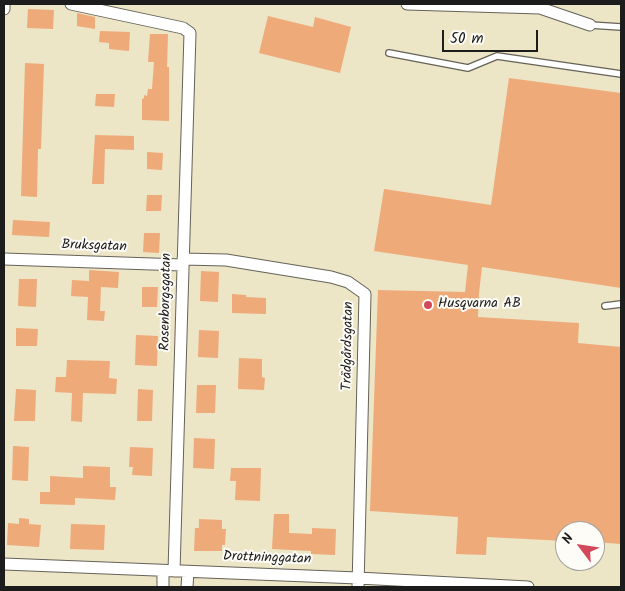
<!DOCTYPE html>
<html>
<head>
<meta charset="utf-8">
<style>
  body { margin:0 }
  #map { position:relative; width:625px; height:591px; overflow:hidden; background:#ece5c6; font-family:Kalam,sans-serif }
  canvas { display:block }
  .frame { position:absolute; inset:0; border:5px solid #1c1c1c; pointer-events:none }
  .north { position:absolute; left:555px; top:521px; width:50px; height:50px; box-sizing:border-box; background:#fdfcf7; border:1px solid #a3a29f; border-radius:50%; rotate:301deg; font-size:14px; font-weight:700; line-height:20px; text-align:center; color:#1c1c1c }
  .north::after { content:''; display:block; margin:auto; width:18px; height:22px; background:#d1495b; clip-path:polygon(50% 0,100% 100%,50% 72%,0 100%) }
  .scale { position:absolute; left:442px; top:30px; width:96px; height:22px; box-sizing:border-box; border:2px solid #1c1c1c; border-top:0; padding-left:6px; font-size:15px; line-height:18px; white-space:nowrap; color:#1c1c1c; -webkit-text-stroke:4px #fdfcf7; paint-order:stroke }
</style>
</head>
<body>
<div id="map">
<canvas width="625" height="591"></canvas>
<div class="frame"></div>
<div class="north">N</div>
<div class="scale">50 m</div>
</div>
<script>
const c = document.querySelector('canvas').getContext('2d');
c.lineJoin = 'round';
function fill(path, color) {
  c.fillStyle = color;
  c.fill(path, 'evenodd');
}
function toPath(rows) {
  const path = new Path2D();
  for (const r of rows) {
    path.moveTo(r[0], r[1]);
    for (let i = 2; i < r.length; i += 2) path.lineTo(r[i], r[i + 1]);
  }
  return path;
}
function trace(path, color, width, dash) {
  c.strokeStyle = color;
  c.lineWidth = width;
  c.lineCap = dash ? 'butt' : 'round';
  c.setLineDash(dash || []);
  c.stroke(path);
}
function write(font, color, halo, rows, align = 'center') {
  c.font = font + ' Kalam,sans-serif';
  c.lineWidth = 4;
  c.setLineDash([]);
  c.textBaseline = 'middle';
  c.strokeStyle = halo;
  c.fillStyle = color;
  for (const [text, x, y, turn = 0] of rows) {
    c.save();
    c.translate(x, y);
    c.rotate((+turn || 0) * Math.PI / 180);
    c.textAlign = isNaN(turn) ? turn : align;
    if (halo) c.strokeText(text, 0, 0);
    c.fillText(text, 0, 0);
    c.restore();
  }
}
fill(toPath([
  [28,9,54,10,53,29,27,28],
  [77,13,95,17,95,29,77,26],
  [268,16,313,27,315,17,351,27,340,73,259,53],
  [100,31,130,32,129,51,109,49,109,43,99,42],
  [150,34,168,34,167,67,169,67,169,121,142,120,142,99,144,98,144,95,147,96,148,89,152,89,154,62,148,62],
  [25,63,44,64,41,149,38,149,37,197,21,196],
  [509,78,621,93,621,288,482,267,479,293,478,317,579,323,578,343,621,347,621,544,595,542,595,531,565,531,565,541,487,537,486,555,456,554,458,517,370,511,378,290,465,292,468,265,374,251,384,189,491,205],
  [96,94,115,94,114,107,95,106],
  [95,135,134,136,134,150,105,149,104,184,92,184],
  [147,152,163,153,162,170,147,169],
  [147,195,162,195,161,211,146,211],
  [13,220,50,222,49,237,12,235],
  [144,233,160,233,159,253,143,252],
  [89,270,119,272,118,288,101,287,100,311,105,311,104,321,87,320,88,297,71,296,72,280,89,281],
  [201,271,219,272,218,302,200,301],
  [19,279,37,279,36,307,18,306],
  [142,287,158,287,157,307,142,307],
  [232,294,246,295,246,297,266,298,266,314,232,313],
  [16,328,38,329,37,346,16,346],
  [199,330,219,331,218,358,198,357],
  [136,335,158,336,157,366,135,365],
  [239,358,262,359,262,377,265,378,264,390,238,389],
  [67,360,110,361,109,378,117,379,116,394,83,393,82,422,71,421,72,393,55,392,56,377,66,377],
  [197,385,216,385,215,413,196,413],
  [16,389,36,390,35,421,14,421],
  [138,389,153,390,152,421,137,421],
  [194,438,215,439,214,469,193,468],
  [13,446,29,447,28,481,12,480],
  [130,447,153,448,152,476,132,475,133,467,129,467],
  [83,466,110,467,110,487,116,487,115,500,75,498,75,505,40,504,40,492,50,492,50,476,83,478],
  [231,468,261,468,260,501,235,500,236,481,230,481],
  [274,514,289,514,289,533,312,534,312,528,336,529,335,555,311,554,311,551,272,549],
  [19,518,29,519,29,524,41,525,39,547,7,545,8,523,19,524],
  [199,519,222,520,222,529,226,529,225,545,222,545,222,551,194,551,195,528,199,528],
  [71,524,105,525,104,550,70,549]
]), '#efaa79');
const service = toPath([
  [590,25,621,27],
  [389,53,468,68,497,56,621,74],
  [605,306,621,304]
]);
const minor = toPath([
  [71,4,183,28,190,33,174,571],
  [407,4,540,8,590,25],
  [4,9,4,4],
  [4,259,182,265],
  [183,259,226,260,331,277,348,282,365,294,358,587],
  [4,564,358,578,528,587],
  [163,587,163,571],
  [187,587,188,572]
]);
trace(service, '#656258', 8);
trace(minor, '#656258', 13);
trace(service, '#fff', 5.5);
trace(minor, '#fff', 11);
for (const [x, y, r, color] of [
  [428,305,5,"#d1495b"]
]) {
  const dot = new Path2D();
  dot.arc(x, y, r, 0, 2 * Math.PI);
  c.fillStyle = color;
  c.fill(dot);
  trace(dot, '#fdfcf7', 2);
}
write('14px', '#1c1c1c', '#fdfcf7', [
  ["Bruksgatan",94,247,2],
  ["Rosenborgsgatan",167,302,-89],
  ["Trädgårdsgatan",349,346,-89],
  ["Drottninggatan",267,559,2]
]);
write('14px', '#1c1c1c', '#fdfcf7', [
  ["Husqvarna AB",438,305]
], 'left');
</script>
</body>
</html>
